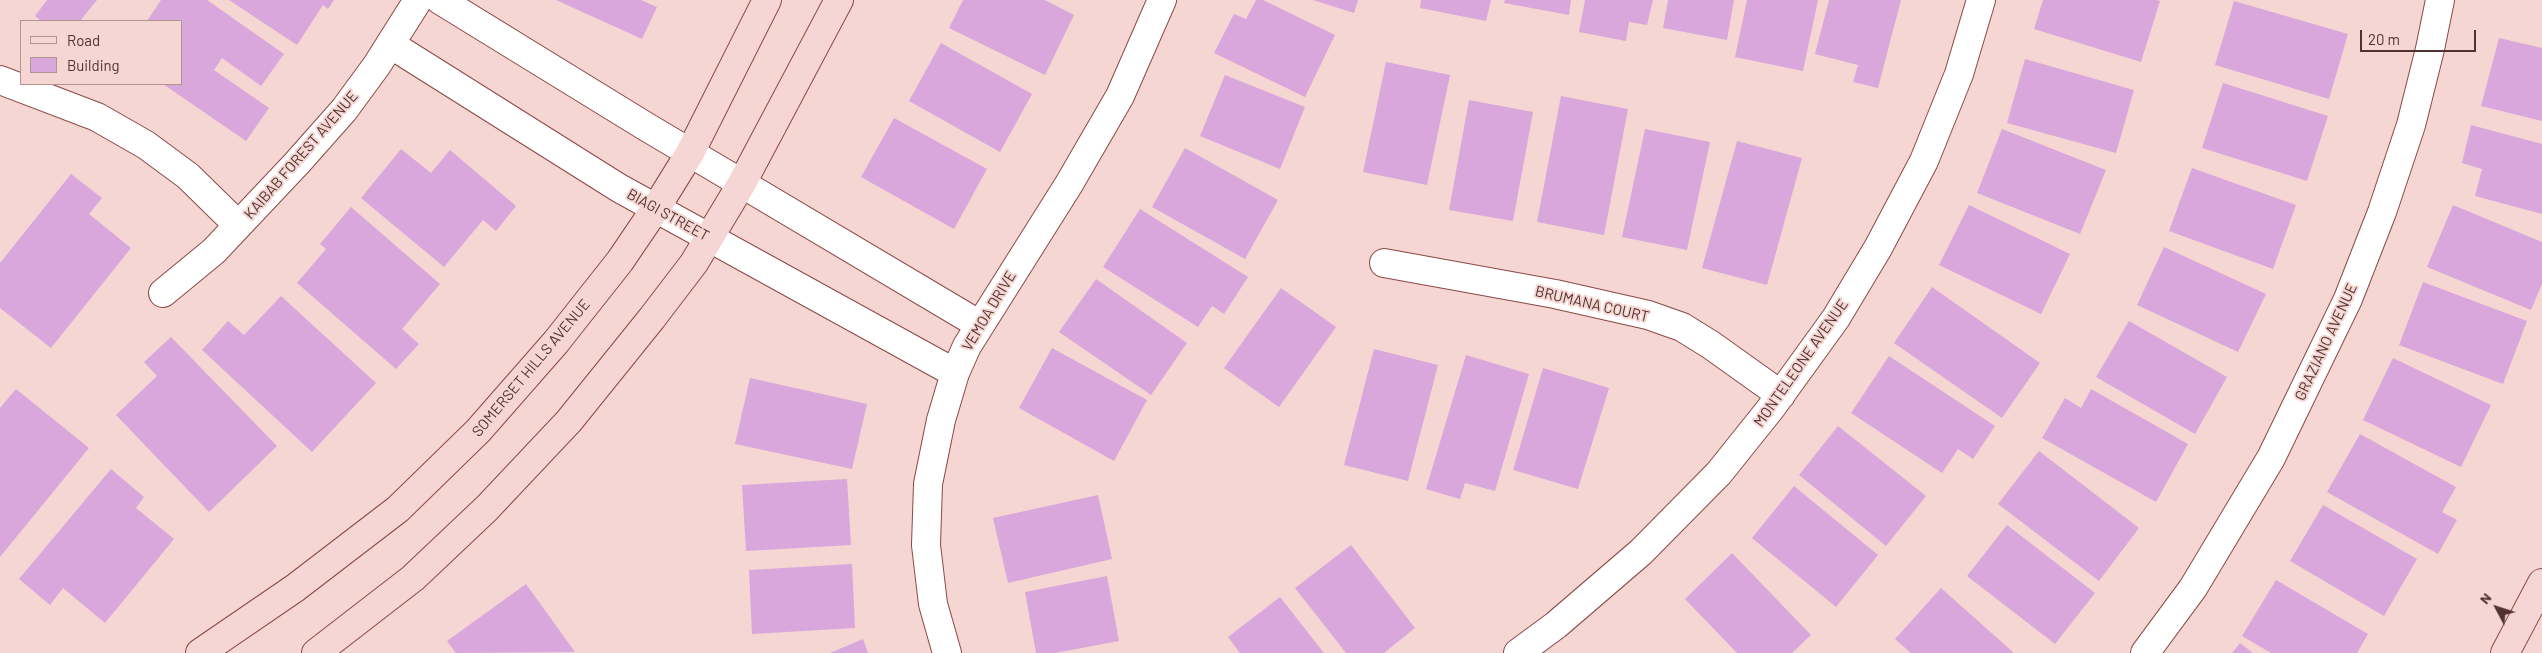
<!DOCTYPE html>
<html>
<head>
<meta charset="utf-8">
<style>
  body { margin:0 }
  #map { position:relative; width:2542px; height:653px; overflow:hidden; background:#f6d6d2; font-family:Barlow,sans-serif }
  canvas { display:block }
  .legend { position:absolute; left:20px; top:20px; width:162px; height:65px; box-sizing:border-box; background:#f6d6d2; border:1px solid #b49491; margin:0; padding:6px 9px; list-style:none; font-size:15px; color:#50322f }
  .legend li { display:flex; align-items:center; gap:10px; height:25px }
  .legend b { width:25px; border:1px solid #b49491 }
  .north { position:absolute; left:2472px; top:583px; width:50px; height:50px; -webkit-text-stroke:4px #f6d6d2; paint-order:stroke; rotate:310deg; font-size:14px; font-weight:700; line-height:20px; text-align:center; color:#50322f }
  .north::after { content:''; display:block; margin:auto; width:18px; height:22px; background:#50322f; clip-path:polygon(50% 0,100% 100%,50% 72%,0 100%) }
  .scale { position:absolute; left:2360px; top:30px; width:116px; height:22px; box-sizing:border-box; border:2px solid #50322f; border-top:0; padding-left:6px; font-size:15px; line-height:18px; white-space:nowrap; color:#50322f; -webkit-text-stroke:4px #f6d6d2; paint-order:stroke }
</style>
</head>
<body>
<div id="map">
<canvas width="2542" height="653"></canvas>
<ul class="legend">
<li><b style="height:6px;background:#f6d6d4"></b>Road</li>
<li><b style="height:14px;background:#d9a7db"></b>Building</li>
</ul>
<div class="north">N</div>
<div class="scale">20 m</div>
</div>
<script>
const c = document.querySelector('canvas').getContext('2d');
c.lineJoin = 'round';
function fill(path, color) {
  c.fillStyle = color;
  c.fill(path, 'evenodd');
}
function toPath(rows) {
  const path = new Path2D();
  for (const r of rows) {
    path.moveTo(r[0], r[1]);
    for (let i = 2; i < r.length; i += 2) path.lineTo(r[i], r[i + 1]);
  }
  return path;
}
function trace(path, color, width, dash) {
  c.strokeStyle = color;
  c.lineWidth = width;
  c.lineCap = dash ? 'butt' : 'round';
  c.setLineDash(dash || []);
  c.stroke(path);
}
function write(font, color, halo, rows, align = 'center') {
  c.font = font + ' Barlow,sans-serif';
  c.lineWidth = 4;
  c.setLineDash([]);
  c.textBaseline = 'middle';
  c.strokeStyle = halo;
  c.fillStyle = color;
  for (const [text, x, y, turn = 0] of rows) {
    c.save();
    c.translate(x, y);
    c.rotate((+turn || 0) * Math.PI / 180);
    c.textAlign = isNaN(turn) ? turn : align;
    if (halo) c.strokeText(text, 0, 0);
    c.fillText(text, 0, 0);
    c.restore();
  }
}
fill(toPath([
  [47,0,97,0,80,21,41,21,35,16],
  [161,0,207,0,284,54,261,86,222,58,214,70,269,108,246,141,163,84,181,84,181,21,147,21],
  [229,0,334,0,328,9,323,5,297,45],
  [556,0,641,0,657,7,642,39],
  [963,0,1045,0,1074,15,1045,75,949,28],
  [1256,0,1263,0,1335,35,1305,97,1214,53,1234,14,1246,19],
  [1313,0,1358,0,1354,13],
  [1421,0,1491,0,1486,21,1420,8],
  [1505,0,1571,0,1569,15,1504,3],
  [1585,0,1653,0,1647,25,1629,22,1626,41,1579,32],
  [1668,0,1734,0,1727,40,1663,28],
  [1747,0,1818,0,1803,71,1735,57],
  [1829,0,1901,0,1878,88,1853,82,1858,65,1815,54],
  [2043,0,2157,0,2160,1,2141,62,2034,29],
  [2234,1,2348,34,2329,99,2215,65],
  [2499,38,2542,48,2542,121,2481,106],
  [941,43,1032,94,1000,152,909,101],
  [2025,59,2134,90,2116,153,2007,123],
  [1386,62,1450,75,1427,185,1363,172],
  [1225,75,1305,107,1280,169,1200,136],
  [2223,83,2328,116,2307,181,2202,148],
  [1561,96,1628,109,1604,235,1537,222],
  [1469,100,1533,112,1513,221,1449,210],
  [894,118,987,169,954,229,861,177],
  [2471,125,2542,144,2542,214,2475,196,2482,169,2462,163],
  [1645,129,1710,142,1687,250,1622,237],
  [2002,129,2106,170,2080,234,1977,193],
  [1737,141,1802,158,1767,285,1702,268],
  [1185,148,1278,200,1245,259,1152,207],
  [401,149,431,173,450,150,516,206,496,231,483,220,444,267,361,198],
  [2192,168,2296,205,2273,269,2169,231],
  [71,174,102,198,89,214,131,248,51,348,0,308,0,263],
  [1969,205,2070,254,2041,314,1939,265],
  [2453,205,2542,242,2542,284,2531,310,2427,267],
  [351,207,440,284,402,329,419,344,396,369,297,283,326,249,320,244],
  [1140,209,1248,277,1224,314,1212,306,1198,327,1103,267],
  [2164,247,2266,294,2238,352,2137,305],
  [1096,279,1187,343,1151,395,1059,332],
  [2423,282,2527,321,2503,384,2399,345],
  [1932,287,2040,363,2002,418,1894,343],
  [1281,288,1336,327,1279,407,1224,368],
  [281,296,376,383,312,452,202,350,228,321,244,335],
  [2129,321,2227,377,2195,434,2096,377],
  [171,337,277,446,209,512,116,415,157,376,144,362],
  [1052,348,1147,400,1114,461,1019,408],
  [1374,349,1438,365,1408,481,1344,465],
  [1466,355,1529,374,1495,491,1465,483,1460,499,1426,489],
  [1889,356,1995,426,1973,459,1958,449,1942,473,1851,413],
  [2393,358,2491,405,2461,467,2363,420],
  [1543,368,1609,388,1578,489,1513,470],
  [750,378,867,404,852,469,735,444],
  [16,389,89,448,0,557,0,408],
  [2091,389,2188,444,2156,502,2042,438,2065,398,2081,408],
  [1838,426,1926,496,1886,546,1799,475],
  [2360,434,2456,487,2442,512,2457,520,2438,554,2327,492],
  [2039,451,2139,528,2099,581,1998,504],
  [111,469,144,497,136,508,174,539,105,623,63,588,50,605,19,579],
  [847,479,851,545,746,551,742,485],
  [1794,486,1878,555,1836,607,1752,538],
  [1098,495,1112,559,1008,583,993,518],
  [2323,505,2417,559,2384,616,2290,561],
  [2007,525,2095,593,2055,644,1967,576],
  [1351,545,1415,628,1384,653,1346,653,1295,588],
  [1732,553,1811,635,1792,653,1737,653,1685,599],
  [852,564,855,628,752,634,749,570],
  [1107,576,1119,641,1055,653,1036,653,1025,592],
  [2276,580,2368,634,2357,653,2271,653,2242,636],
  [526,584,575,652,456,653,447,641],
  [1941,588,2014,653,1911,653,1895,639],
  [1280,597,1324,653,1240,653,1228,637],
  [863,639,868,653,830,653],
  [2240,643,2253,653,2232,653]
]), '#d9a7db');
const street = toPath([
  [440,0,645,126,980,325],
  [390,44,619,188,955,373],
  [0,80,97,117,146,145,188,176,238,225],
  [1384,263,1555,294,1648,315,1682,327,1711,345,1781,395],
  [163,293,214,251,297,163,344,110,377,65,418,0],
  [947,653,933,604,926,545,928,484,941,420,955,373,967,346,1069,184,1120,96,1162,0],
  [1518,653,1556,625,1641,552,1719,473,1771,408,1836,318,1878,248,1924,161,1959,74,1981,0],
  [2145,653,2193,588,2271,458,2348,299,2382,212,2411,125,2430,49,2440,0]
]);
const secondary = toPath([
  [200,653,295,588,398,509,478,431,556,342,620,261,656,208,690,153,767,0],
  [316,653,413,578,487,508,569,421,652,318,694,263,742,183,839,0],
  [2505,653,2542,583]
]);
trace(street, '#8b4945', 30);
trace(secondary, '#8b4945', 30);
trace(street, '#fff', 28);
trace(secondary, '#f6d6d4', 28);
write('15px', '#50322f', '#f6d6d2', [
  ["KAIBAB FOREST AVENUE",301,155,-49],
  ["BIAGI STREET",668,215,29],
  ["BRUMANA COURT",1592,304,13],
  ["VEMOA DRIVE",989,311,-59],
  ["GRAZIANO AVENUE",2326,342,-65],
  ["MONTELEONE AVENUE",1801,363,-55],
  ["SOMERSET HILLS AVENUE",531,368,-50]
]);
</script>
</body>
</html>
